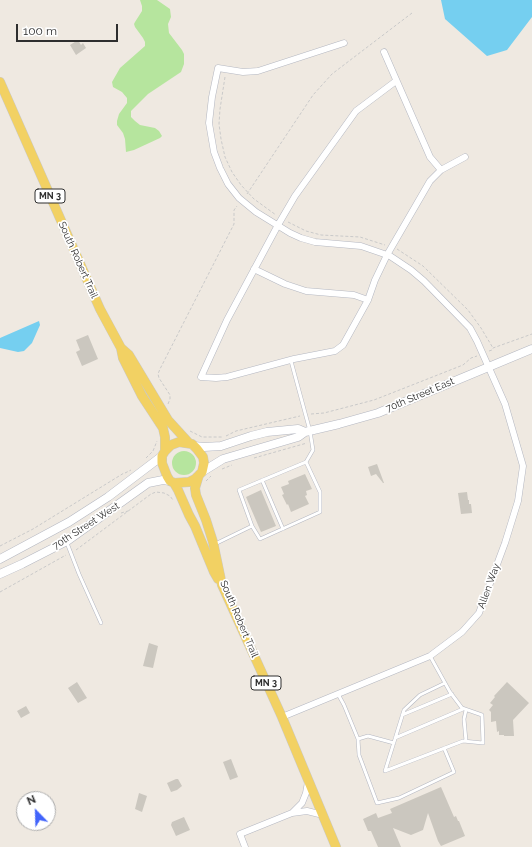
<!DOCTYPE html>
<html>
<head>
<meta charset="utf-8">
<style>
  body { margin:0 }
  #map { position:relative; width:532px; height:847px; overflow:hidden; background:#efe9e1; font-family:Raleway,sans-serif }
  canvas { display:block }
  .north { position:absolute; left:16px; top:791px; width:40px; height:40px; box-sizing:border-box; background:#fff; border:1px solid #ababab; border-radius:50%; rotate:337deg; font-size:11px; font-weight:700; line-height:16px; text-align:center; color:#2e2e2e }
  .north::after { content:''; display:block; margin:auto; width:14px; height:18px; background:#4264fb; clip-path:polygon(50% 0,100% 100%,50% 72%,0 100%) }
  .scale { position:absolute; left:16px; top:24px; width:102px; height:18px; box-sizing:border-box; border:2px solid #2e2e2e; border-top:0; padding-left:5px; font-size:12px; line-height:14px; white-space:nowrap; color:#2e2e2e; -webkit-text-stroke:3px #fff; paint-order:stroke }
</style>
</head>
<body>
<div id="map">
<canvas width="532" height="847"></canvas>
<div class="north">N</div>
<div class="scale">100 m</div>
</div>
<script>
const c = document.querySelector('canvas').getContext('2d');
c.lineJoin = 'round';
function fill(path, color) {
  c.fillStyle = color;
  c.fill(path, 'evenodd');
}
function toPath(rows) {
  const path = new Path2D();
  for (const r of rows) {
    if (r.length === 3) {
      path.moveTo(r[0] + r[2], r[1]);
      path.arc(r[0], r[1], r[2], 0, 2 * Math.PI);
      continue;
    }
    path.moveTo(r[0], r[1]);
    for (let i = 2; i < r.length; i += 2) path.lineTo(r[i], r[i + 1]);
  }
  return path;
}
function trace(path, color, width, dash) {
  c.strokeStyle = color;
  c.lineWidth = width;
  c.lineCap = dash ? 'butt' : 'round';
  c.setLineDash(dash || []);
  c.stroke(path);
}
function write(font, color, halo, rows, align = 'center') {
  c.font = font + ' Raleway,sans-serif';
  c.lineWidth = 3.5;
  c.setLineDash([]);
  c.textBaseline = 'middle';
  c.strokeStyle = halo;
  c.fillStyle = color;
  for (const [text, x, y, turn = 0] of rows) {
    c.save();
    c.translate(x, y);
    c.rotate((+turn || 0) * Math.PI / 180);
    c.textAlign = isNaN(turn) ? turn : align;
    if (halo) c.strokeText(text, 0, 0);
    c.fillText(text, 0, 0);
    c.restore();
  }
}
fill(toPath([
  [140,0,157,0,170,9,171,17,168,24,169,33,182,50,184,54,184,64,181,72,148,94,131,111,131,117,135,121,140,125,155,128,159,131,162,136,160,138,134,150,126,152,125,139,123,133,117,125,117,121,119,114,127,103,127,98,122,92,113,87,112,82,120,68,145,46,145,42,143,38,135,27,134,24,135,22,142,11,142,6],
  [184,463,12]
]), '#b6e59e');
fill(toPath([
  [441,0,532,0,532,17,507,50,487,56,445,19],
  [39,321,40,325,32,343,24,351,18,352,0,348,0,338]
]), '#75cff0');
fill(toPath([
  [78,40,81,45,83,43,86,48,76,55,70,45],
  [88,335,98,359,82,366,76,352,80,350,76,340],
  [377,464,384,483,383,483,376,474,371,476,368,467],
  [305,474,312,489,306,491,307,495,305,496,309,504,291,512,288,504,287,505,282,495,284,494,281,487,289,484,288,481],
  [261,490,276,526,261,532,246,497],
  [467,492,468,500,469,500,469,504,471,504,472,513,461,514,458,493],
  [149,643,158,646,153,668,143,666],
  [77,682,87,698,78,703,68,688],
  [507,682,529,703,513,720,514,736,504,736,504,735,499,735,499,731,497,732,496,721,491,722,491,712,489,710,493,705,490,703,495,697,494,696],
  [26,706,30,713,21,718,17,711],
  [231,759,238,777,230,780,223,762],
  [176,779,178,779,182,786,177,790,171,792,167,783],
  [441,787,454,817,456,816,458,821,459,821,465,836,441,846,438,841,428,813,423,830,411,835,393,828,401,847,378,847,371,831,368,831,363,819,376,813,378,818,392,813,390,809],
  [139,793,147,796,142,812,135,809],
  [184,817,190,830,176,836,171,825,172,822]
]), '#cbc7bf');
const lane = toPath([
  [262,480,283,529],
  [252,526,239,490,306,462],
  [67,543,79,574,101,623],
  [215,544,252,526,260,539,320,512,320,492,306,462,313,450,310,431,291,361],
  [430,656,450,692,462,708,482,715,483,743,463,741,385,771,404,710,420,695,445,683],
  [338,694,344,705,358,739,368,736,394,743],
  [466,710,464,719,466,741],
  [402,715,452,694],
  [395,738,463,709],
  [358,739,359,755,377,803,399,798,454,772,444,748]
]);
const street = toPath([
  [384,52,430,157,441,170],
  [396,81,356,111,295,196,278,225,227,320,201,377,216,378,227,377,294,359,335,351,343,345,368,300,375,280,387,255,430,181,441,170,465,157],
  [254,269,285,284,306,291,354,295,368,300],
  [282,717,430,656,462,632,479,613,505,543,518,501,523,466,505,404,477,341,470,328,424,281,411,270,390,256,361,246,315,242,301,238,290,233,256,212,239,198,228,184,220,168,214,152,209,123,212,97,218,68,243,72,258,71,344,43],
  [292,813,302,803,306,793,308,782],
  [245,847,240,834,292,813,307,811,323,815]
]);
const secondary = toPath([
  [194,446,204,447,221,446,251,436,267,432,298,429,305,432],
  [202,472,223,459,298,437,305,432,339,424,378,413,532,349],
  [0,559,69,522,108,497,162,456],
  [0,574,22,564,67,541,148,483,163,480,170,481]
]);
const primary = toPath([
  [0,82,100,309,121,348,123,358,142,396,163,428,165,437,165,451],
  [121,348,129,355,168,420,189,443],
  [199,475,195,488,196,495,206,520,213,542,222,585,282,717,336,847],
  [174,483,189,482,195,479,202,472,204,463,203,457,197,449,192,444,179,442,171,445,165,451,162,456,162,463,167,476,170,481,174,483,178,490,189,515,195,526,214,572,218,579]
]);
trace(lane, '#b4b7c1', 4);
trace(street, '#b4b7c1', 7);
trace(secondary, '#b4b7c1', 9);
trace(primary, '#c9c9c9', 10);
trace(toPath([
  [225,77,220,109,219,124,221,139,225,157,232,172,241,185,254,199,276,215],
  [247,194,313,95,332,74,412,13],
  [288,222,306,231,321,235,360,237,385,245],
  [397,249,423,266,468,310,481,328,493,348],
  [489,351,492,350,493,348,532,334],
  [168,404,170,399,170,395,159,378,158,374,160,369,234,224,234,210,237,206],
  [311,414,324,413,374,400,463,365,471,358,477,356],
  [190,431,202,437,223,437],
  [226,436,236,431,300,416],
  [146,458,153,451,157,441],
  [254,458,307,443],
  [222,469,232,465],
  [125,473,131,470],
  [206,481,211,476],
  [121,513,128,511],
  [0,546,33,529,124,473],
  [76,550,151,494,156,492,164,493,170,496,173,500],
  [0,592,66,555]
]), '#c9c9c9', 1, [3, 2]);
trace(lane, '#fff', 3);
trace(street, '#fff', 6);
trace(secondary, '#fff', 8);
trace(primary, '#f2d163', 9);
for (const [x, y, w] of [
  [50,196,30],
  [266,683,30]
]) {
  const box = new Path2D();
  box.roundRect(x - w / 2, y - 7, w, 14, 3);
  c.fillStyle = '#fff';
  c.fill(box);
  trace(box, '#2e2e2e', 1);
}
write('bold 9px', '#2e2e2e', null, [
  ["MN 3",50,196],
  ["MN 3",266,683]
]);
write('10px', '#2e2e2e', '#fff', [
  ["South Robert Trail",78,260,66],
  ["70th Street East",420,395,-23],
  ["70th Street West",86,526,-33],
  ["Allen Way",489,586,-70],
  ["South Robert Trail",239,619,67]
]);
</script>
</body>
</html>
